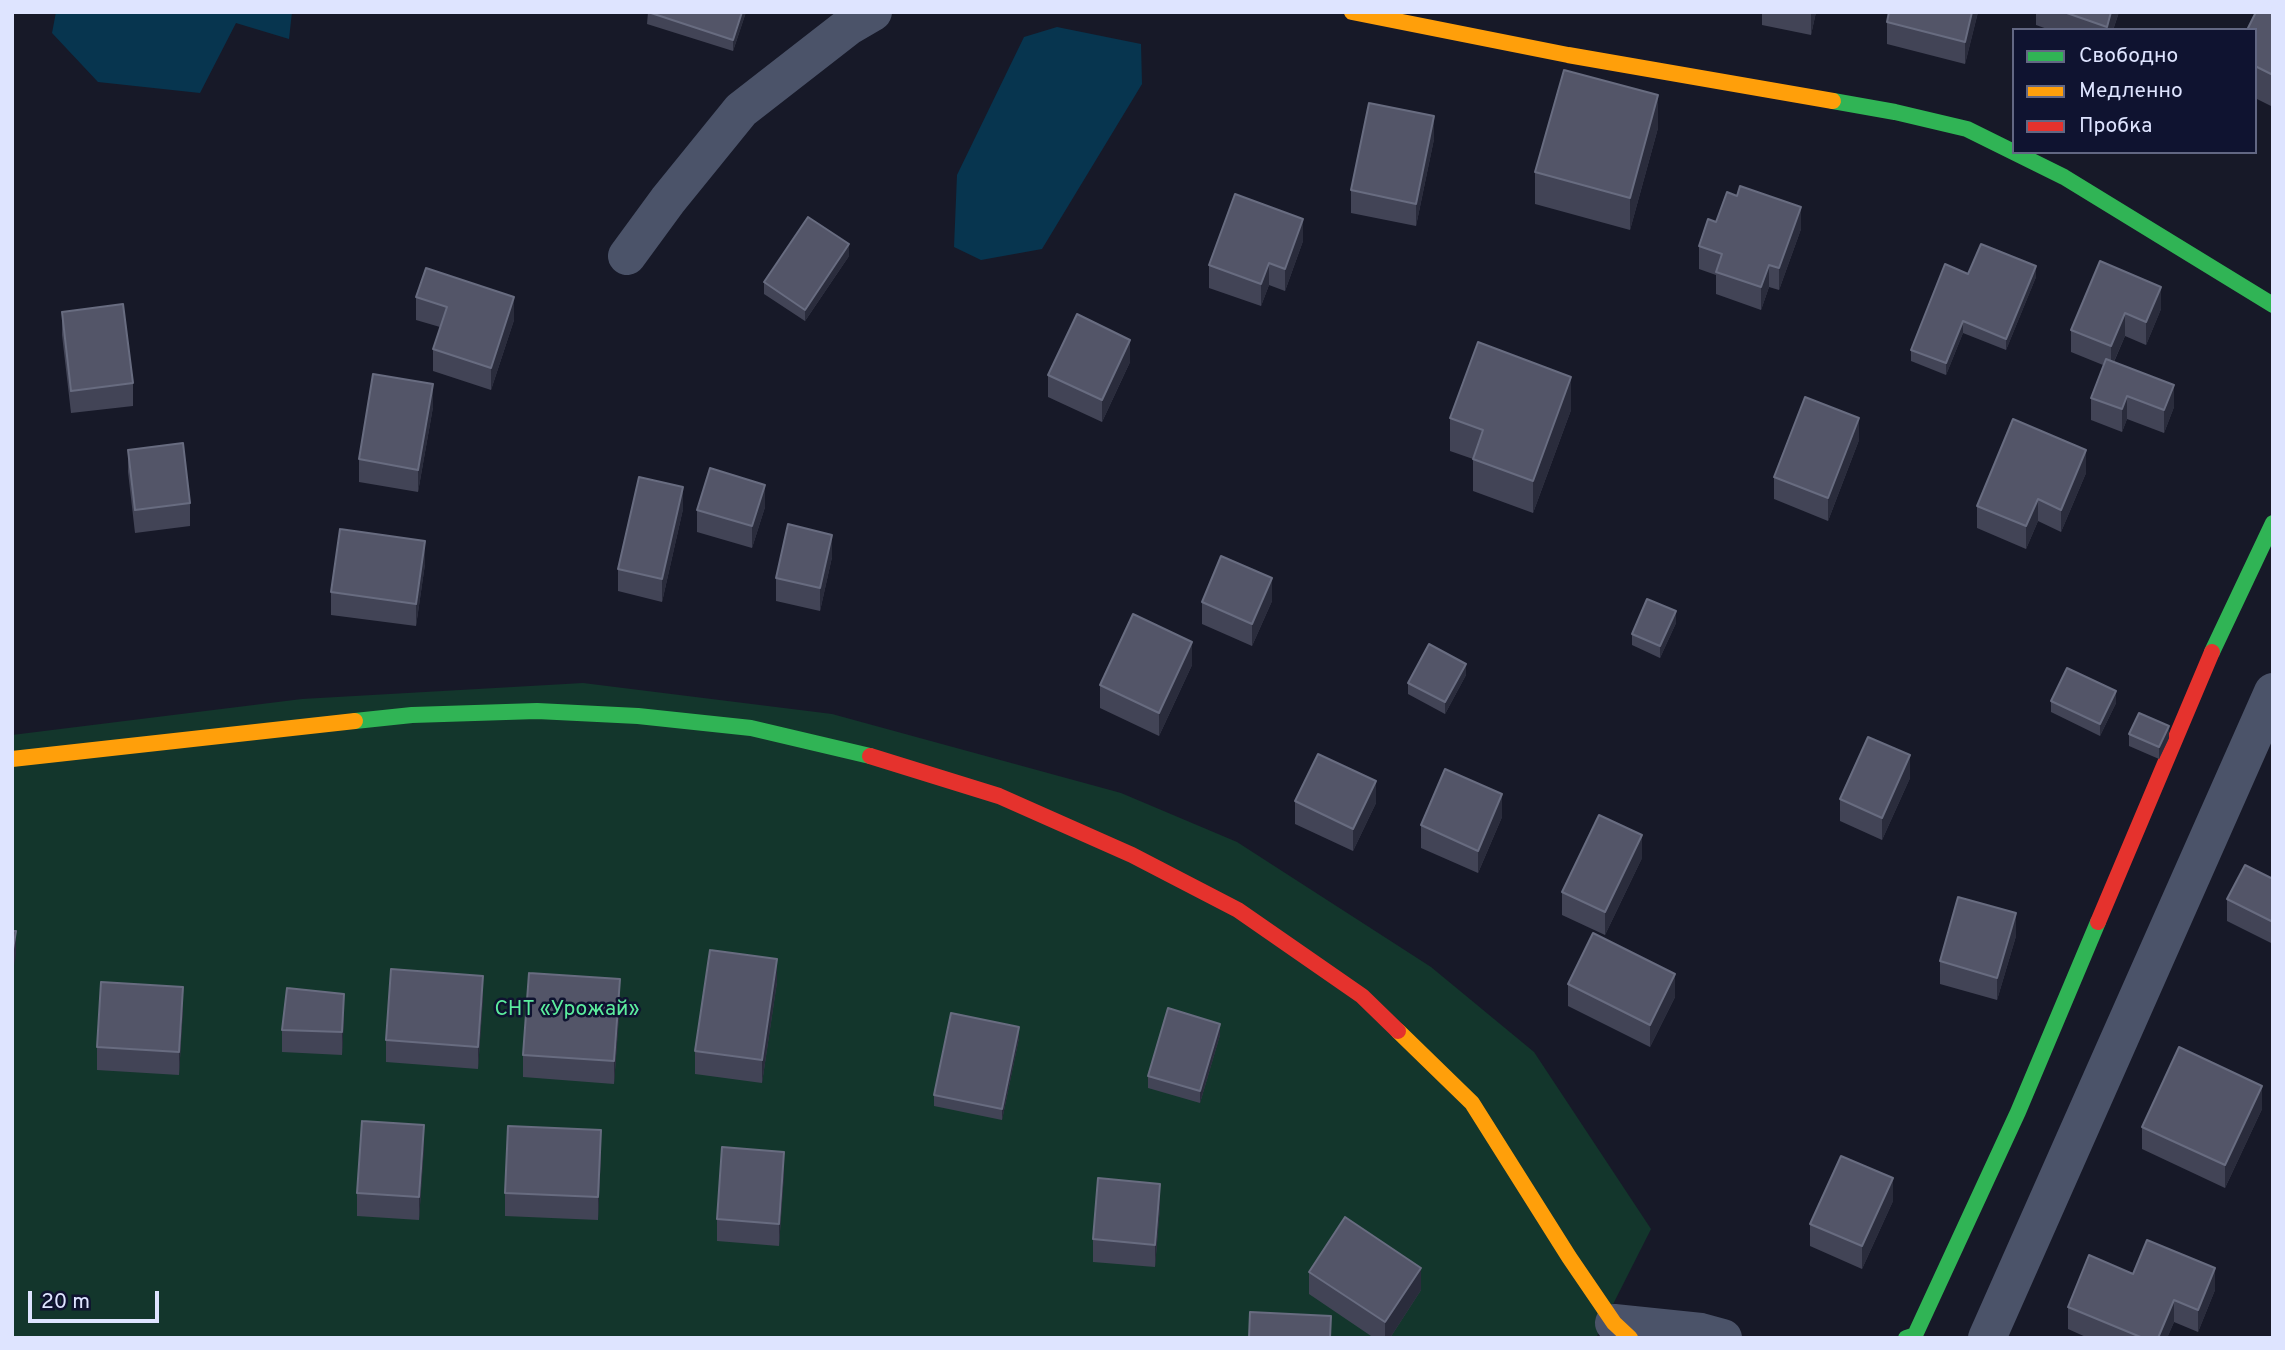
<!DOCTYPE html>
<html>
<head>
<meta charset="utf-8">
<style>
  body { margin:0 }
  #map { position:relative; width:2285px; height:1350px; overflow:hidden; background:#171928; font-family:Overpass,sans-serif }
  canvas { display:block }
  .frame { position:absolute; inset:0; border:14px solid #dee4ff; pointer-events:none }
  .legend { position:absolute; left:2012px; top:28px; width:245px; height:126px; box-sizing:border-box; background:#0f1330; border:2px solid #626783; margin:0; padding:9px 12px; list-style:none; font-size:21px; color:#dee4ff }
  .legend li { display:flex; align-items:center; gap:14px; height:35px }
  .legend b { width:35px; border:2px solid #626783 }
  .scale { position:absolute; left:28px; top:1291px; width:131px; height:32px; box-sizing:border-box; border:4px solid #dee4ff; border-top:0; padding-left:9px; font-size:21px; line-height:24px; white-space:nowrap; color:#dee4ff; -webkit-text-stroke:5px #0f1330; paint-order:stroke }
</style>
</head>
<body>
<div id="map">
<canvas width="2285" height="1350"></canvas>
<div class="frame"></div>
<ul class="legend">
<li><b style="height:9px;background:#30b455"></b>Свободно</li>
<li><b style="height:9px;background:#ff9f0a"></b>Медленно</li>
<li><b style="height:9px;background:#e5322d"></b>Пробка</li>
</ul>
<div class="scale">20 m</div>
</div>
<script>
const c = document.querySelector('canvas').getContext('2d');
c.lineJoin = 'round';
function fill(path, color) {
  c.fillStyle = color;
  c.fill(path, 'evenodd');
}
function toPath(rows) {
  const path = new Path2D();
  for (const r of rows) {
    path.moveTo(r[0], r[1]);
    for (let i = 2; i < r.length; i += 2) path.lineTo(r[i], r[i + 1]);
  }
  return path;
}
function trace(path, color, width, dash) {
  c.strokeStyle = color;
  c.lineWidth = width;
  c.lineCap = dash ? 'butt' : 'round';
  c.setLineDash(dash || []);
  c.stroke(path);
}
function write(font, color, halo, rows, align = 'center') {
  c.font = font + ' Overpass,sans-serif';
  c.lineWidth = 5;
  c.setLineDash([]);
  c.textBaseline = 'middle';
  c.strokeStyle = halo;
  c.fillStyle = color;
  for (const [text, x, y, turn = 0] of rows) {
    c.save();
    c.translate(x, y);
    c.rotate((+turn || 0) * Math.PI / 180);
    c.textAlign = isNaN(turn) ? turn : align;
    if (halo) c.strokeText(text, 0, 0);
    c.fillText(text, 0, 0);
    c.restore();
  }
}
fill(toPath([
  [583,683,832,714,1121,793,1237,842,1431,967,1534,1052,1651,1229,1596,1338,12,1338,12,735,302,699]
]), '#13362c');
fill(toPath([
  [56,12,292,12,289,39,236,23,200,93,98,82,52,33],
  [1057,27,1141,44,1142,84,1042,249,981,260,954,247,957,175,1024,37]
]), '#07354f');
trace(toPath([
  [627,256,668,200,741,110,849,26,873,12],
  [1614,1323,1701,1332,1723,1338],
  [1987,1338,2273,692]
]), '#4b5369', 38);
trace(toPath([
  [1833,101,1895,112,1967,129,2064,177,2273,305],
  [2212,652,2273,523],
  [355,721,412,715,537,711,638,716,751,728,870,756],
  [1906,1338,1915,1335,2018,1112,2098,922]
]), '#30b455', 16);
trace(toPath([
  [1352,12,1568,55,1833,101],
  [12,759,355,721],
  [1398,1031,1472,1103,1569,1257,1614,1323,1630,1338]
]), '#ff9f0a', 16);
trace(toPath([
  [870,756,999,796,1132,855,1238,910,1362,996,1398,1031],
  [2098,922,2212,652]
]), '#e5322d', 16);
fill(toPath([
  [648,12,746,12,733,51,647,24],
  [1762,12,1816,12,1811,35,1762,25],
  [1889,12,1978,12,1965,64,1887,44,1887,22],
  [2036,12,2119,12,2113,30,2050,30,2036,25],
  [2273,12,2273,107,2255,98,2255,30],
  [1658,128,1630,230,1535,204,1535,172],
  [1434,139,1416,226,1351,213,1351,190],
  [1716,222,1801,229,1779,290,1769,287,1761,310,1716,294,1716,275,1699,269,1699,246],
  [1303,241,1285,291,1269,285,1261,306,1209,288,1209,265],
  [849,256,805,321,764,294,764,282],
  [2100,261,2161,309,2146,345,2125,336,2114,362,2174,407,2164,433,2127,419,2122,432,2091,420,2091,398,2103,365,2071,352,2071,330],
  [1968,274,2036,277,2006,350,1963,333,1946,375,1911,361,1911,350],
  [416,297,514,320,491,390,433,371,433,349,440,327,416,320],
  [62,312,133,383,133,406,71,413,62,335],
  [1130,362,1102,422,1048,397,1048,375],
  [433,407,418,492,359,482,359,459],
  [1571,410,1533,513,1473,491,1473,459,1450,451,1450,418],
  [1859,440,1828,521,1774,499,1774,477],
  [128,450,190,503,190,526,135,533,128,472],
  [2086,473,2061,532,2038,521,2026,549,1977,528,1977,506],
  [765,507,752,548,697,532,697,510],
  [683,509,662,602,618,591,618,569],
  [832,557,820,611,776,601,776,578],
  [425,564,416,626,331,615,331,592],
  [1272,601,1252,646,1202,624,1202,602],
  [1676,623,1660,658,1632,645,1632,634],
  [1192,665,1159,736,1100,708,1100,685],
  [1466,675,1445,714,1408,694,1408,683],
  [2051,701,2116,703,2100,736,2051,712],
  [2129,734,2169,738,2159,759,2129,746],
  [1910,778,1882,840,1840,821,1840,799],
  [1295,801,1376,803,1353,851,1295,824],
  [1502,817,1478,873,1421,848,1421,825],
  [1642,858,1605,935,1562,915,1562,892],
  [2273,879,2273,944,2227,921,2227,899],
  [2016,936,1997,1000,1940,984,1940,961],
  [777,982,762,1083,695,1074,695,1051],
  [1568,984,1675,997,1650,1047,1568,1006],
  [483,998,478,1069,386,1062,386,1040],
  [620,1002,614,1084,523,1077,523,1055],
  [183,1009,179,1075,97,1070,97,1047],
  [344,1016,342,1055,282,1052,282,1030],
  [1220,1035,1200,1103,1148,1088,1148,1076],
  [1019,1038,1002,1120,934,1106,934,1095],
  [2262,1109,2225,1188,2142,1149,2142,1127],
  [424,1147,419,1220,357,1216,357,1193],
  [601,1153,598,1220,505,1216,505,1193],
  [784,1174,779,1246,717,1241,717,1219],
  [1893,1201,1862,1269,1810,1246,1810,1224],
  [1160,1206,1155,1267,1093,1262,1093,1239],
  [1309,1272,1421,1290,1390,1338,1374,1338,1309,1294],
  [2133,1274,2215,1290,2198,1332,2174,1322,2167,1338,2088,1338,2068,1329,2068,1307]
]), '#424456');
fill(toPath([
  [742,12,746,12,733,51,733,40],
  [1811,12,1816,12,1811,35],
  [1972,12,1978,12,1965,64,1965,42],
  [2111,12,2119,12,2113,30,2107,30],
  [1658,95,1658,128,1630,230,1630,198],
  [1434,116,1434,139,1416,226,1416,204],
  [1801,207,1801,229,1779,290,1779,268],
  [1303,219,1303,241,1285,291,1285,269],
  [849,244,849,256,805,321,805,310],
  [1269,263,1269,285,1261,306,1261,284],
  [1769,265,1769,287,1761,310,1761,287],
  [2036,266,2036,277,2006,350,2006,339],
  [2161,287,2161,309,2146,345,2146,322],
  [514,297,514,320,491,390,491,368],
  [2125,313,2125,336,2111,368,2111,346],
  [1963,321,1963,333,1946,375,1946,363],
  [1130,340,1130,362,1102,422,1102,400],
  [1571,377,1571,410,1533,513,1533,481],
  [433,384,433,407,418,492,418,470],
  [2174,385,2174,407,2164,433,2164,410],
  [2127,396,2127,419,2122,432,2122,409],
  [1859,418,1859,440,1828,521,1828,498],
  [2086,450,2086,473,2061,532,2061,510],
  [765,485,765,507,752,548,752,526],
  [683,487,683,509,662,602,662,579],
  [2038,499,2038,521,2026,549,2026,526],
  [832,535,832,557,820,611,820,588],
  [425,541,425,564,416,626,416,604],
  [1272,578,1272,601,1252,646,1252,624],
  [1676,611,1676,623,1660,658,1660,646],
  [1192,642,1192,665,1159,736,1159,713],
  [1466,664,1466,675,1445,714,1445,702],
  [2116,691,2116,703,2100,736,2100,724],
  [2169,726,2169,738,2159,759,2159,747],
  [1910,755,1910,778,1882,840,1882,818],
  [1376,781,1376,803,1353,851,1353,829],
  [1502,794,1502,817,1478,873,1478,851],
  [1642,835,1642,858,1605,935,1605,912],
  [2016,913,2016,936,1997,1000,1997,978],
  [16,931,16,954,12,978,12,955],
  [777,959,777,982,762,1083,762,1060],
  [1675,974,1675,997,1650,1047,1650,1025],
  [483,976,483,998,478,1069,478,1047],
  [620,979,620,1002,614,1084,614,1061],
  [183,987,183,1009,179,1075,179,1052],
  [344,994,344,1016,342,1055,342,1032],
  [1220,1024,1220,1035,1200,1103,1200,1091],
  [1019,1027,1019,1038,1002,1120,1002,1109],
  [2262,1086,2262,1109,2225,1188,2225,1165],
  [424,1125,424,1147,419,1220,419,1197],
  [601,1130,601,1153,598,1220,598,1197],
  [784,1152,784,1174,779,1246,779,1224],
  [1893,1178,1893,1201,1862,1269,1862,1246],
  [1160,1184,1160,1206,1155,1267,1155,1245],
  [1421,1268,1421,1290,1390,1338,1385,1338,1385,1322],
  [2215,1268,2215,1290,2198,1332,2198,1310],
  [2174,1300,2174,1322,2167,1338,2158,1338]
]), '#2a2c3c');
const building = toPath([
  [648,12,742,12,733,40,648,12],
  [1889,12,1972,12,1965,42,1887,22,1889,12],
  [2064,12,2111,12,2107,27,2064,12],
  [2256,12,2273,12,2273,75,2255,66,2255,30,2247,30,2256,12],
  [1564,70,1658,95,1630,198,1535,172,1564,70],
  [1369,103,1434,116,1416,204,1351,190,1369,103],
  [1740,186,1801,207,1779,268,1769,265,1761,287,1716,272,1722,254,1699,246,1708,219,1716,222,1727,192,1737,196,1740,186],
  [1235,194,1303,219,1285,269,1269,263,1261,284,1209,265,1235,194],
  [808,217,849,244,805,310,764,282,808,217],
  [1981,244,2036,266,2006,339,1963,321,1946,363,1911,350,1945,264,1968,274,1981,244],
  [2100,261,2161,287,2146,322,2125,313,2111,346,2071,330,2100,261],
  [426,268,514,297,491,368,433,349,447,307,416,297,426,268],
  [123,304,133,383,71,391,62,312,123,304],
  [1077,314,1130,340,1102,400,1048,375,1077,314],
  [1478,342,1571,377,1533,481,1473,459,1483,430,1450,418,1478,342],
  [2106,359,2174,385,2164,410,2127,396,2122,409,2091,398,2106,359],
  [373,374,433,384,418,470,359,459,373,374],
  [1805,397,1859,418,1828,498,1774,477,1805,397],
  [2013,419,2086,450,2061,510,2038,499,2026,526,1977,506,2013,419],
  [183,443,190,503,135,510,128,450,183,443],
  [710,468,765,485,752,526,697,510,710,468],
  [639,477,683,487,662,579,618,569,639,477],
  [788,524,832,535,820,588,776,578,788,524],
  [340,529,425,541,416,604,331,592,340,529],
  [1221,556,1272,578,1252,624,1202,602,1221,556],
  [1647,599,1676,611,1660,646,1632,634,1647,599],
  [1133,614,1192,642,1159,713,1100,685,1133,614],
  [1429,644,1466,664,1445,702,1408,683,1429,644],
  [2067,668,2116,691,2100,724,2051,701,2067,668],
  [2139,713,2169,726,2159,747,2129,734,2139,713],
  [1868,737,1910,755,1882,818,1840,799,1868,737],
  [1318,754,1376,781,1353,829,1295,801,1318,754],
  [1445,769,1502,794,1478,851,1421,825,1445,769],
  [1599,815,1642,835,1605,912,1562,892,1599,815],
  [2245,865,2273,879,2273,922,2227,899,2245,865],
  [1958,897,2016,913,1997,978,1940,961,1958,897],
  [12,931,16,931,12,955,12,931],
  [1593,933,1675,974,1650,1025,1568,984,1593,933],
  [710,950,777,959,762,1060,695,1051,710,950],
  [391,969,483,976,478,1047,386,1040,391,969],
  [529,973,620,979,614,1061,523,1055,529,973],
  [101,982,183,987,179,1052,97,1047,101,982],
  [287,988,344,994,342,1032,282,1030,287,988],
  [1168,1008,1220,1024,1200,1091,1148,1076,1168,1008],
  [951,1013,1019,1027,1002,1109,934,1095,951,1013],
  [2179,1047,2262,1086,2225,1165,2142,1127,2179,1047],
  [362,1121,424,1125,419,1197,357,1193,362,1121],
  [508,1126,601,1130,598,1197,505,1193,508,1126],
  [722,1147,784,1152,779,1224,717,1219,722,1147],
  [1841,1156,1893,1178,1862,1246,1810,1224,1841,1156],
  [1098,1178,1160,1184,1155,1245,1093,1239,1098,1178],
  [1345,1217,1421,1268,1385,1322,1309,1272,1345,1217],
  [2147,1240,2215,1268,2198,1310,2174,1300,2158,1338,2143,1338,2068,1307,2089,1255,2133,1274,2147,1240],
  [1250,1312,1331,1316,1330,1338,1249,1338,1250,1312]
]);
fill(building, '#535568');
trace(building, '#686c80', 2);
write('21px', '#5ced9e', '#0f1330', [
  ["СНТ «Урожай»",567,1011]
]);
</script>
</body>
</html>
